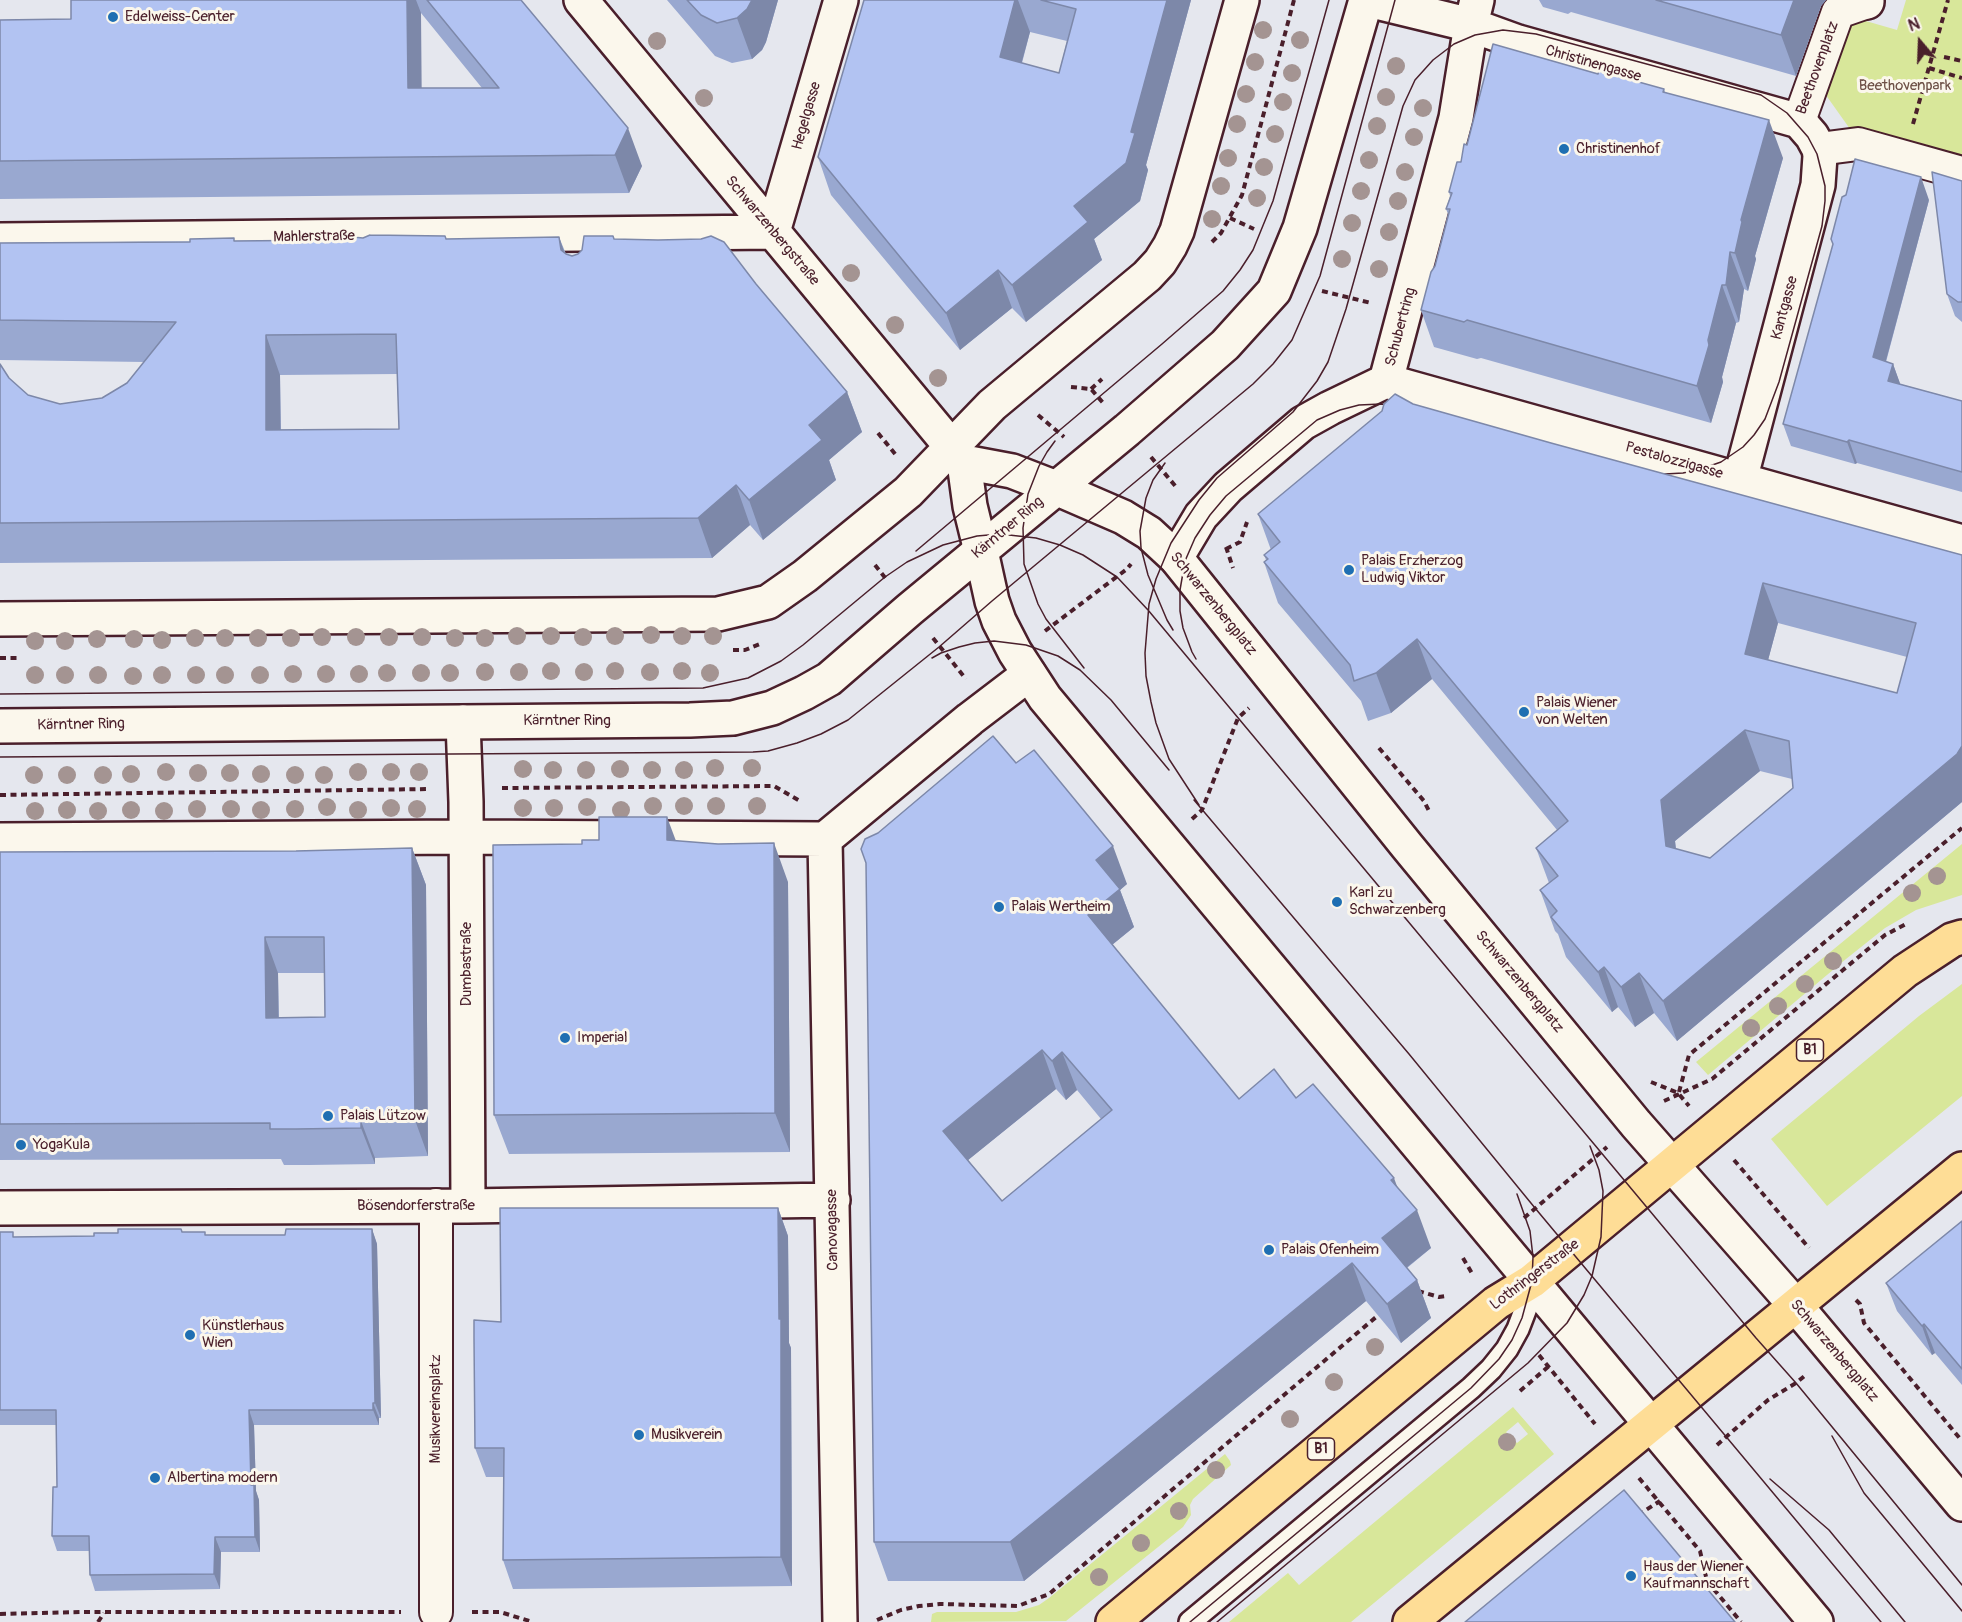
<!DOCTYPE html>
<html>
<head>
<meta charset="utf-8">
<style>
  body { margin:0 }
  #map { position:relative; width:1962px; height:1622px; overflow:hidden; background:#e5e7ee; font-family:Pangolin,sans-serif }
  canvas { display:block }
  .north { position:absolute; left:1890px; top:12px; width:60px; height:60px; -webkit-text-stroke:4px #fbf7ec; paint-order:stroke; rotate:341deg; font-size:16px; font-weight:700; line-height:24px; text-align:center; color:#4a1f2b }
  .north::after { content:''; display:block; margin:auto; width:21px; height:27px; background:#4a1f2b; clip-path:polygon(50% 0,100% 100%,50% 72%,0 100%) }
</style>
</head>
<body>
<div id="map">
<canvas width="1962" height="1622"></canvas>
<div class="north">N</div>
</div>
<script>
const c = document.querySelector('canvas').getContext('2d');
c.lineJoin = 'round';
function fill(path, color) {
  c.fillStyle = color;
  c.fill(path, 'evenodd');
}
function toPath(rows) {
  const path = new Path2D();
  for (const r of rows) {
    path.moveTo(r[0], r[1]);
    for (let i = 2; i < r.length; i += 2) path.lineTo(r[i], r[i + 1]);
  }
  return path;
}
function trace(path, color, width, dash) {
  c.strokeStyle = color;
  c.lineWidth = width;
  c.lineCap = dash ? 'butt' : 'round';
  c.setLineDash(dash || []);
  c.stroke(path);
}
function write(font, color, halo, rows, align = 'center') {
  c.font = font + ' Pangolin,sans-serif';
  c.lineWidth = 6;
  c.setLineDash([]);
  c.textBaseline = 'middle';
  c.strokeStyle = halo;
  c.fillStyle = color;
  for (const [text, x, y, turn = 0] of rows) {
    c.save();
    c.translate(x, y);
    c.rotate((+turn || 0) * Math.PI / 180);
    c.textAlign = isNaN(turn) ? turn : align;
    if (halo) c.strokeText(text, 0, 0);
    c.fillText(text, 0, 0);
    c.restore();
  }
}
fill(toPath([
  [1906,0,1962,0,1962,157,1850,129,1823,91,1845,15,1897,30],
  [1962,844,1962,895,1916,910,1885,928,1846,959,1708,1075,1696,1062],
  [1962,984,1962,1096,1827,1206,1771,1139,1919,1016],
  [1513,1407,1554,1454,1351,1622,1229,1622,1288,1573,1299,1585],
  [1518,1422,1528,1434,1517,1443,1506,1432],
  [1225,1454,1230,1461,1231,1465,1193,1499,1190,1505,1191,1515,1183,1527,1066,1621,931,1622,932,1614,937,1612,1016,1612,1039,1605,1049,1598]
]), '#d8e79a');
const service = toPath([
  [1190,1622,1471,1388,1491,1369,1507,1349,1518,1329,1526,1308,1532,1281]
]);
const pedestrian = toPath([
  [1799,121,1838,12,1867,2],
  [1819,149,1858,144,1962,173],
  [436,1612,436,1205]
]);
const minor = toPath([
  [581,0,964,462,970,506,981,551],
  [1368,0,1471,25,1518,42,1799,121,1812,136,1819,149,1820,156,1818,185,1740,480],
  [1867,2,1867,0],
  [773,232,841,0],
  [0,240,773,232],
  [1386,381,1962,542],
  [964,462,1012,471,1056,488],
  [1176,558,1201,516,1228,487,1303,423,1330,408,1386,381,1456,118,1471,25,1477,0],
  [0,619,718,614,768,602,805,576,908,492,992,405,1147,276,1160,262,1170,246,1177,231,1242,0],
  [463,722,466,802,468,1206],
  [825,839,840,1622],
  [0,840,466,837,825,839,970,719,1029,674],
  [0,1208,468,1206,833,1200]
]);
const secondary = toPath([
  [1056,488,1123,517,1149,533,1176,558,1407,846,1636,1124,1796,1306,1962,1504],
  [981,551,992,601,999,621,1015,652,1045,698,1816,1622],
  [0,726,690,720,733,718,772,708,804,693,829,679,910,609,1127,430,1225,345,1274,291,1300,228,1366,0]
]);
const primary = toPath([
  [1113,1622,1478,1318,1496,1303,1532,1281,1905,971,1952,940,1962,937],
  [1410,1622,1962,1169]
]);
trace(service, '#4a1f2b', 26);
trace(pedestrian, '#4a1f2b', 36);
trace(minor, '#4a1f2b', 38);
trace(secondary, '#4a1f2b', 38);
trace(primary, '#4a1f2b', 38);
trace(toPath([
  [1944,57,1962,61],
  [1929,68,1962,78],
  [1913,124,1948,0],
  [1230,218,1254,229],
  [1212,242,1221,233,1242,195,1294,0],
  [1322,291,1371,303],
  [1071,387,1091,389,1104,404],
  [1091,389,1102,379],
  [1038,415,1064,437],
  [878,433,896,455],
  [1151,457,1177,488],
  [1226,547,1233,568],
  [1226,549,1240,542,1247,522],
  [875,565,887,580],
  [1045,631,1127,569,1131,564],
  [933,638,966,679],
  [733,650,745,650,760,644],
  [0,658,17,658],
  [1379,748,1424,801,1430,813],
  [502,788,774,786,800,801],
  [0,795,429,789],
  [1192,819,1202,810,1238,718,1249,708],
  [1651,1082,1678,1093,1689,1106],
  [1679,1092,1689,1055,1962,828],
  [1664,1101,1712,1079,1885,935,1906,924],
  [1734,1160,1809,1248],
  [1524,1218,1607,1147],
  [1463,1258,1473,1275],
  [1418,1291,1439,1297,1446,1296],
  [1856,1300,1860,1304,1864,1323,1962,1441],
  [1539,1355,1595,1424],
  [1520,1391,1549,1366],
  [1717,1445,1768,1400,1796,1383,1807,1374],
  [1639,1478,1700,1551,1707,1581,1741,1622],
  [1638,1515,1660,1501],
  [472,1612,500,1612,533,1622],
  [0,1614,81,1612,401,1612],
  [877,1620,901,1610,919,1606,940,1604,1018,1606,1049,1594,1382,1312],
  [98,1622,104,1613]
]), '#4a1f2b', 4, [6, 4.5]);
trace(service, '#fbf7ec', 21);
trace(pedestrian, '#fbf7ec', 32);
trace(minor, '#fbf7ec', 33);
trace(secondary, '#fbf7ec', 33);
trace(primary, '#fedd96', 33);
trace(toPath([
  [1055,441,1047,452,1039,466,1028,494,1023,528,1024,564,1038,604,1046,619,1084,668],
  [1165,463,1153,480,1146,498,1140,531,1141,548,1148,575,1167,620,1173,630],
  [916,551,1162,344,1223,291,1240,270,1253,250,1273,201,1329,0],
  [932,658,941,653,959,647,975,643,994,641,1026,645,1058,656,1080,670,1111,700,1169,770],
  [1196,659,1192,652,1183,628,1180,611,1180,590,1185,561,1195,538,1210,515,1226,496,1317,420,1340,410,1359,405,1381,404,1400,406],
  [0,694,703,688,748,678,781,661,803,645,885,577,907,562,943,545,977,536,1000,534,1036,538,1060,545,1083,555,1117,577,1148,610,1756,1338,1796,1383,1962,1585],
  [0,757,753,752,768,751,797,743,821,734,848,720,939,647,992,601,1253,384,1273,364,1292,340,1320,276,1395,0],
  [1194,800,1409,1054,1535,1208,1881,1622],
  [1199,805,1169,759,1156,723,1151,702,1146,676,1145,653,1149,604,1156,579,1171,543,1199,500,1217,478,1293,412,1317,381,1328,362,1346,309,1403,106,1415,80,1433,60,1454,44,1475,35,1503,30,1536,34,1761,95,1787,113,1808,137,1817,154,1825,186,1825,201,1822,226,1779,382,1765,419,1754,435,1743,447,1721,462,1701,469,1683,473,1665,474,1649,473],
  [1832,1436,1864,1493,1962,1611],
  [1770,1479,1829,1530,1905,1622],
  [1190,1622,1471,1388,1499,1359,1512,1340,1522,1318,1532,1281,1533,1257,1530,1231,1517,1194],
  [1217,1622,1528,1363,1567,1323,1584,1295,1592,1276,1601,1237,1603,1191,1599,1170,1590,1146]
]), '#4a1f2b', 1.5);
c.fillStyle = '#a49492';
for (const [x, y] of [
  [1263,30],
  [1300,40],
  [657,41],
  [1255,62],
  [1396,66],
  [1292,73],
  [1246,94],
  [1386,97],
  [704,98],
  [1283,102],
  [1423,108],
  [1237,124],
  [1377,126],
  [1275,134],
  [1414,137],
  [1228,158],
  [1369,160],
  [1264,167],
  [1405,172],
  [1221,186],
  [1361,191],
  [1257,198],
  [1398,201],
  [1212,219],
  [1352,223],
  [1389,232],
  [1342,259],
  [1379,269],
  [851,273],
  [895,325],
  [938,378],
  [651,635],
  [517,636],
  [551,636],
  [615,636],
  [682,636],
  [713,636],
  [322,637],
  [356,637],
  [389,637],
  [422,637],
  [583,637],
  [195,638],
  [225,638],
  [258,638],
  [291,638],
  [455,638],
  [485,638],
  [97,639],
  [134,639],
  [162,640],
  [35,641],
  [65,641],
  [551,671],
  [615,671],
  [682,671],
  [485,672],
  [519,672],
  [584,672],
  [650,672],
  [387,673],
  [421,673],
  [450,673],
  [710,673],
  [293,674],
  [326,674],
  [359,674],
  [35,675],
  [65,675],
  [98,675],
  [162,675],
  [196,675],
  [225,675],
  [260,675],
  [133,676],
  [715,768],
  [752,768],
  [523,769],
  [620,769],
  [553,770],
  [586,770],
  [652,770],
  [684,770],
  [166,772],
  [358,772],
  [391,772],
  [419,772],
  [198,773],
  [230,773],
  [131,774],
  [261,774],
  [34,775],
  [67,775],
  [103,775],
  [295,775],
  [324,775],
  [653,806],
  [684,806],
  [716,806],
  [757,806],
  [327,807],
  [587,807],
  [391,808],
  [523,808],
  [554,808],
  [197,809],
  [231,809],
  [295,809],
  [417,809],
  [67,810],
  [131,810],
  [261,810],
  [358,810],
  [621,810],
  [35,811],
  [98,811],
  [164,811],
  [1937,876],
  [1912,893],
  [1833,961],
  [1805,984],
  [1778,1006],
  [1751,1028],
  [1375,1347],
  [1334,1382],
  [1290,1419],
  [1507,1442],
  [1216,1470],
  [1179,1511],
  [1141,1543],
  [1099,1577]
]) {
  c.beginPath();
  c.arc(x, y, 9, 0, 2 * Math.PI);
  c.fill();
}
fill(toPath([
  [71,0,521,0,642,166,629,193,0,199,0,20,71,19],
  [421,13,482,88,421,88],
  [667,0,778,0,766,42,762,50,752,59,732,63,715,56],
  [864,0,1191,0,1146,165,1148,170,1140,201,1094,239,1102,260,1026,322,1012,308,960,350,831,195,818,157],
  [1030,32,1067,41,1059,73,1022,63],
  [1539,0,1826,0,1821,6,1796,76,1571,12,1568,14,1543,7],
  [1598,74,1664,89,1665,92,1783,158,1755,256,1756,259,1748,291,1744,289,1739,322,1736,323,1722,377,1723,382,1711,423,1481,358,1477,359,1434,347,1421,310,1435,266,1448,214,1446,209,1450,196,1449,192,1467,145],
  [1962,181,1962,322,1955,316,1947,294],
  [1929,200,1886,362,1893,364,1900,384,1962,401,1962,492,1857,463,1855,464,1791,446,1783,424],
  [559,237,566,254,572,256,614,239,756,284,847,392,862,432,829,460,836,480,763,540,750,525,712,558,0,563,0,364,9,378,28,395,60,404,102,398,127,383,145,362,0,360,0,243,446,239],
  [397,374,399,429,281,430,280,375],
  [1413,404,1551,443,1962,555,1962,802,1677,1041,1654,1013,1635,1027,1618,1007,1612,1012,1566,957,1558,934,1555,931,1540,890,1549,883,1536,848,1557,830,1432,679,1391,713,1368,721,1361,701,1278,603,1264,562,1266,560,1264,555,1271,550,1258,514],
  [1778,623,1907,657,1897,693,1768,660],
  [1760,771,1792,779,1793,788,1710,858,1676,849,1675,841],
  [1016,763,1127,884,1120,890,1134,927,1112,945,1239,1099,1296,1098,1398,1188,1431,1248,1407,1268,1417,1280,1431,1318,1401,1343,1366,1301,1024,1581,888,1581,874,1542,878,833],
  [1056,1089,1066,1100,1077,1090,1101,1119,1002,1201,968,1160],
  [676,841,788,882,790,1152,509,1154,494,1115,582,844],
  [412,848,426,885,428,1156,375,1158,375,1164,309,1165,284,1165,281,1159,0,1160,0,852,296,851],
  [278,973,324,973,325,1017,279,1018],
  [778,1208,788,1236,789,1343,791,1348,792,1586,513,1589,503,1560,504,1477,486,1477,475,1448,501,1322],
  [1962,1221,1962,1385,1935,1353,1932,1355,1897,1311,1886,1283],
  [181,1229,182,1232,206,1235,285,1235,372,1229,377,1244,381,1418,379,1418,379,1425,254,1425,256,1491,259,1500,260,1552,221,1552,220,1589,95,1591,90,1575,89,1551,57,1551,52,1536,57,1487,56,1425,0,1425,0,1232,14,1237,94,1236,118,1233]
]), '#99a8d0');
fill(toPath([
  [407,0,416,0,421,13,422,126,408,88],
  [752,0,778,0,766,42,762,50,752,59,737,18],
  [1015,0,1018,0,1030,32,1013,94,1000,57],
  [1167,0,1191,0,1146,165,1148,170,1140,201,1094,239,1102,260,1026,322,1012,285,1131,132],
  [1794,0,1826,0,1821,6,1796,76,1781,35],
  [1769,120,1783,158,1755,256,1756,259,1748,291,1735,253,1741,220],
  [628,128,642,166,629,193,615,155],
  [1921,177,1929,200,1881,379,1873,357],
  [559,237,573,277,561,250],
  [1730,252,1744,289,1739,322,1726,285],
  [998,270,1012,308,960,350,946,313],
  [1722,285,1736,323,1722,377,1723,382,1711,423,1697,386],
  [266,335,280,375,281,470,266,430],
  [1893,364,1901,386,1888,381],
  [847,392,862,432,829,460,836,480,763,540,749,500,809,425],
  [1849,440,1857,463,1855,464,1847,442],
  [736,485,750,525,712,558,698,518],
  [1763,583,1778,623,1759,694,1745,654],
  [1417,639,1432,679,1391,713,1376,673],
  [1745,730,1760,771,1675,841,1680,887,1666,846,1661,800],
  [1962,746,1962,802,1677,1041,1663,1001],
  [667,817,682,857,667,840],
  [774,843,788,882,790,1152,775,1113],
  [1113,846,1127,884,1120,890,1134,927,1102,953,1088,915,1096,860],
  [412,848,426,885,428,1156,415,1120],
  [265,937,278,973,279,1054,266,1018],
  [1604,967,1618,1007,1612,1012,1598,972],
  [1639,973,1654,1013,1635,1027,1621,987],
  [1042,1050,1056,1089,957,1169,943,1131],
  [1062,1052,1077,1090,1066,1100,1052,1061],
  [361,1121,375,1158,375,1164,361,1128],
  [1394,1178,1408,1216,1391,1180],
  [778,1208,788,1236,789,1343,791,1348,792,1586,781,1557],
  [1417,1210,1431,1248,1396,1276,1382,1238],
  [372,1229,377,1244,381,1418,375,1403],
  [1352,1263,1366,1301,1024,1581,1010,1542],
  [1417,1280,1431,1318,1401,1343,1387,1304],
  [1924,1324,1935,1353,1932,1355,1922,1326],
  [373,1403,379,1418,379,1425,373,1410],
  [249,1410,254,1425,256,1491,259,1500,260,1552,255,1537,251,1485],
  [215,1537,221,1552,220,1589,214,1574]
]), '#7d88a9');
const building = toPath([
  [71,0,407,0,408,88,499,88,427,0,521,0,628,128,615,155,0,161,0,20,71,19,71,0],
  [687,0,752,0,747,9,737,18,717,23,701,15,687,0],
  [864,0,1015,0,1000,57,1059,73,1076,9,1041,0,1167,0,1131,132,1135,133,1126,163,1074,206,1088,222,1012,285,998,270,946,313,818,157,864,0],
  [1656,0,1794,0,1781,35,1656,0],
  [1493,44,1598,74,1599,71,1664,89,1663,92,1769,120,1741,220,1742,222,1735,253,1730,252,1726,285,1722,285,1708,340,1709,345,1697,386,1467,320,1464,322,1421,310,1431,272,1435,266,1450,209,1446,209,1452,193,1449,192,1457,162,1461,162,1464,144,1467,145,1493,44],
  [1855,159,1921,177,1873,357,1893,364,1888,381,1962,401,1962,472,1849,440,1847,442,1783,424,1833,244,1831,239,1842,197,1846,195,1855,159],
  [1932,172,1962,181,1962,302,1958,302,1947,294,1932,172],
  [370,235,445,236,446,239,559,237,561,250,566,254,572,256,578,254,582,250,584,236,613,236,614,239,658,240,701,239,711,236,724,242,756,284,847,392,809,425,822,440,749,500,736,485,698,518,0,523,0,364,9,378,28,395,60,404,102,398,127,383,176,322,0,320,0,243,190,242,190,239,234,238,234,241,338,240,341,236,363,238,370,235],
  [396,334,399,429,266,430,266,335,396,334],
  [1395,394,1413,404,1551,443,1962,555,1962,746,1957,754,1663,1001,1639,973,1621,987,1604,967,1598,972,1551,917,1557,911,1540,890,1558,876,1536,848,1568,821,1417,639,1376,673,1354,681,1350,665,1264,562,1268,559,1264,555,1280,542,1258,514,1382,411,1384,404,1395,394],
  [1763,583,1916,623,1897,693,1745,654,1763,583],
  [1745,730,1789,741,1793,788,1710,858,1666,846,1661,800,1745,730],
  [993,736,1016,763,1034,750,1113,846,1096,860,1120,889,1088,915,1239,1099,1274,1069,1296,1098,1313,1084,1394,1178,1391,1180,1417,1210,1382,1238,1417,1280,1387,1304,1352,1263,1010,1542,874,1542,866,863,861,849,865,839,878,833,993,736],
  [1042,1050,1052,1061,1062,1052,1112,1110,1002,1201,943,1131,1042,1050],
  [599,817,667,817,667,840,718,844,774,843,775,1113,494,1115,493,845,582,844,582,840,599,840,599,817],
  [412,848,415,1120,361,1121,361,1128,296,1129,270,1129,270,1123,0,1124,0,852,296,851,412,848],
  [265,937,324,937,325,1017,266,1018,265,937],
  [500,1208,778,1208,779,1319,781,1319,781,1557,503,1560,504,1448,475,1448,474,1338,474,1320,501,1322,500,1208],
  [1962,1221,1962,1369,1924,1324,1922,1326,1886,1283,1962,1221],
  [118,1229,181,1229,182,1232,205,1232,205,1235,285,1235,286,1229,372,1229,375,1403,373,1403,373,1410,249,1410,251,1485,254,1485,255,1537,215,1537,214,1574,90,1575,89,1536,52,1536,53,1487,57,1487,56,1410,0,1410,0,1232,13,1232,13,1237,94,1236,94,1233,118,1233,118,1229],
  [1624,1490,1735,1622,1465,1622,1624,1490]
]);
fill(building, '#b2c3f2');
trace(building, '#7d88a9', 1.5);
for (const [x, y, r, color] of [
  [113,17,6,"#1f6fb2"],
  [1564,149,6,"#1f6fb2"],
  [1349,570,6,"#1f6fb2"],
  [1524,712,6,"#1f6fb2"],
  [1337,902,6,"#1f6fb2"],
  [999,907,6,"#1f6fb2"],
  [565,1038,6,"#1f6fb2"],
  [328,1116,6,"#1f6fb2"],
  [21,1145,6,"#1f6fb2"],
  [1269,1250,6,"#1f6fb2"],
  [190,1335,6,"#1f6fb2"],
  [639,1435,6,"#1f6fb2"],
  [155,1478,6,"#1f6fb2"],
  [1631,1576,6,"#1f6fb2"]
]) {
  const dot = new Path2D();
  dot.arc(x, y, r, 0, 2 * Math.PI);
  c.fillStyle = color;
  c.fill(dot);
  trace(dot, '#fbf7ec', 2);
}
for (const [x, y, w] of [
  [1810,1050,27],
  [1321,1449,27]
]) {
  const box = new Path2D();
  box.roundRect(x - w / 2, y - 11, w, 22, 4.5);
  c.fillStyle = '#fbf7ec';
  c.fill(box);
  trace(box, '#4a1f2b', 1.5);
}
write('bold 14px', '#4a1f2b', null, [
  ["B1",1810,1050],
  ["B1",1321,1449]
]);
write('15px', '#4a1f2b', '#fbf7ec', [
  ["Edelweiss-Center",125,17],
  ["Christinenhof",1576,149],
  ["Palais Erzherzog",1361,561],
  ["Ludwig Viktor",1361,578],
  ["Palais Wiener",1536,703],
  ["von Welten",1536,720],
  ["Karl zu",1349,893],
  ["Schwarzenberg",1349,910],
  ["Palais Wertheim",1011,907],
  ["Imperial",577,1038],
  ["Palais Lützow",340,1116],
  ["YogaKula",33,1145],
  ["Palais Ofenheim",1281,1250],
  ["Künstlerhaus",202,1326],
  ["Wien",202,1343],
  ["Musikverein",651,1435],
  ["Albertina modern",167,1478],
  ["Haus der Wiener",1643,1567],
  ["Kaufmannschaft",1643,1584]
], 'left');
write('15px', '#4a1f2b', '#fbf7ec', [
  ["Christinengasse",1593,64,16],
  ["Beethovenplatz",1818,68,-70],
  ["Hegelgasse",807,116,-74],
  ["Schwarzenbergstraße",772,231,50],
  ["Mahlerstraße",314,237,-1],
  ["Kantgasse",1785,308,-75],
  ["Schubertring",1401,327,-75],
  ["Pestalozzigasse",1674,461,16],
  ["Kärntner Ring",1008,528,-40],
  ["Schwarzenbergplatz",1213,604,51],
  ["Kärntner Ring",567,721],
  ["Kärntner Ring",81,725,-1],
  ["Dumbastraße",467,964,-90],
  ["Schwarzenbergplatz",1519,982,50],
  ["Bösendorferstraße",416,1206],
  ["Canovagasse",833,1230,-91],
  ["Lothringerstraße",1535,1275,-37],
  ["Schwarzenbergplatz",1834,1351,50],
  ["Musikvereinsplatz",436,1409,-90]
]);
write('15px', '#6e5147', '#fbf7ec', [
  ["Beethovenpark",1905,86]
]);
</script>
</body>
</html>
